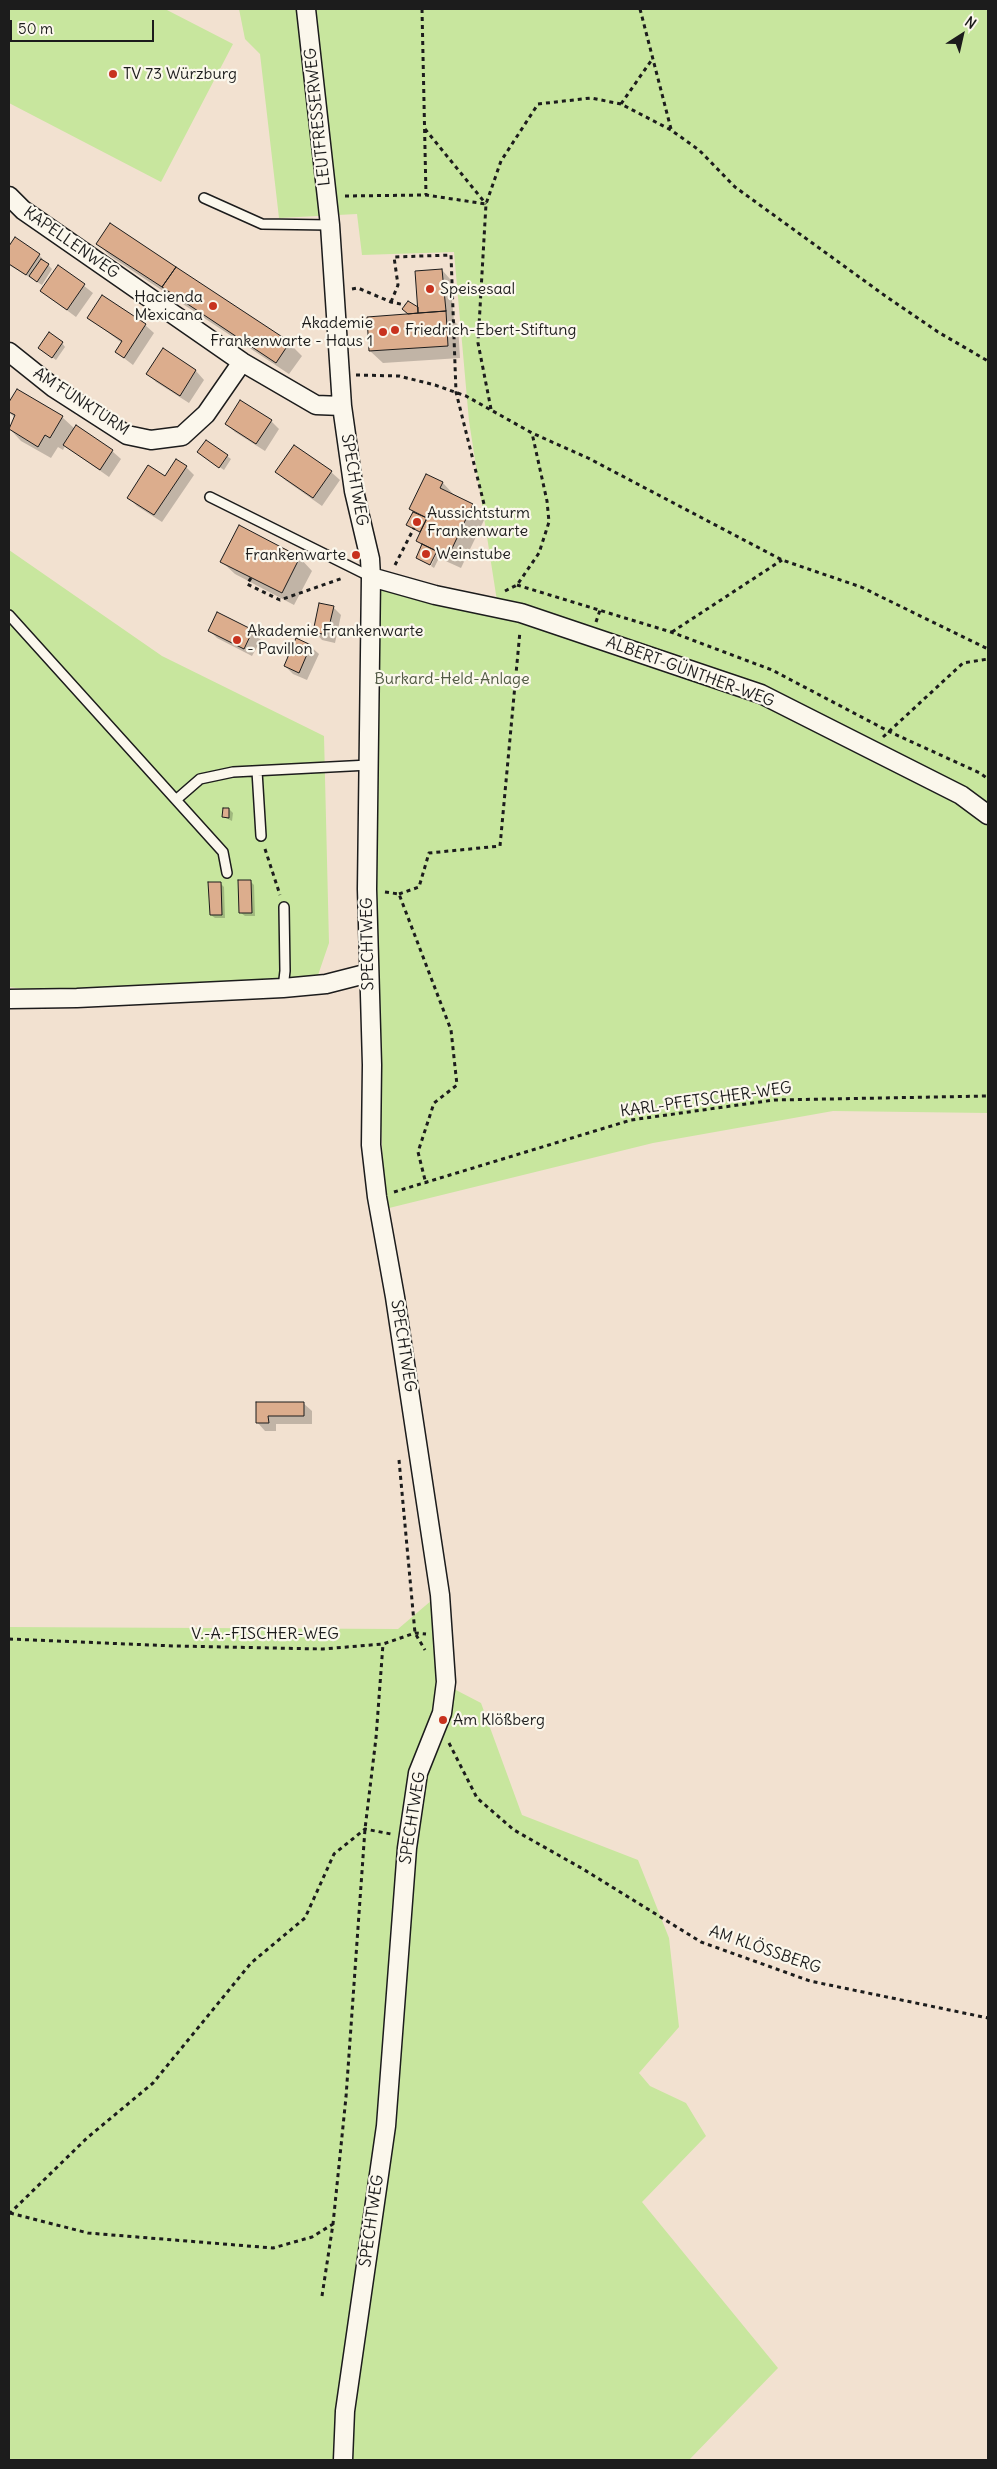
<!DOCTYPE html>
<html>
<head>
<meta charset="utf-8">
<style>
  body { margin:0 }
  #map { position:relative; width:997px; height:2469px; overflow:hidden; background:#f2e1d0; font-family:Delius,sans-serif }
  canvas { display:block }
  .frame { position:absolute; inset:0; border:10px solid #1c1c1c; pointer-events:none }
  .north { position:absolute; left:937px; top:10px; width:50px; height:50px; -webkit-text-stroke:4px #fbf7ec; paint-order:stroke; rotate:35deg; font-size:14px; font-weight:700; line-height:20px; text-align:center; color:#1c1c1c }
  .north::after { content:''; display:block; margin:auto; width:18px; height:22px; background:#1c1c1c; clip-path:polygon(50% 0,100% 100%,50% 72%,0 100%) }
  .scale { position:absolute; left:10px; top:20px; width:144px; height:22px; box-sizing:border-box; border:2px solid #1c1c1c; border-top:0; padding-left:6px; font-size:15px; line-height:18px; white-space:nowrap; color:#1c1c1c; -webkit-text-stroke:4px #fbf7ec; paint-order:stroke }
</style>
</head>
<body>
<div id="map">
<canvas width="997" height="2469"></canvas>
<div class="frame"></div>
<div class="north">N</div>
<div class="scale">50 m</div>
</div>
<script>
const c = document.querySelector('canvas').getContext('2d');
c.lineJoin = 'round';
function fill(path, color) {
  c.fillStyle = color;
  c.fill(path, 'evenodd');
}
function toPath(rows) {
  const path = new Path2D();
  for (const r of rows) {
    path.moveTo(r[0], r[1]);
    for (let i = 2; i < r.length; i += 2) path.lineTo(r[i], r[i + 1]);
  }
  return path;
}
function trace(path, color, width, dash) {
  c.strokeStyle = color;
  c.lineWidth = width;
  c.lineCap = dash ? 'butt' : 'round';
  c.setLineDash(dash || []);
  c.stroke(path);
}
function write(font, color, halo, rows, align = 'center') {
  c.font = font + ' Delius,sans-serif';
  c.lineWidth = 4.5;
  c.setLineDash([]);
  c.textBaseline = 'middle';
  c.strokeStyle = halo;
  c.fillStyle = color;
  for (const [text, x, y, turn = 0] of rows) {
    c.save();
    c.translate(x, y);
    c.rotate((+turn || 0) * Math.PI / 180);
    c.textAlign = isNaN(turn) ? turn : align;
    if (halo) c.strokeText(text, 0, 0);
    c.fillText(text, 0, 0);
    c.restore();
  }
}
fill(toPath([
  [9,9,165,9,233,44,161,182,9,103],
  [239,9,988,9,988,1113,833,1111,653,1143,385,1209,374,976,378,587,497,601,469,421,454,252,362,255,357,214,279,218,260,54,245,39],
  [9,550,162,656,324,736,329,943,316,981,49,992,9,987],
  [432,1600,438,1677,454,1689,481,1703,522,1815,638,1860,669,1938,679,2027,639,2073,650,2086,686,2103,706,2136,642,2202,778,2368,689,2460,9,2460,9,1627,398,1629]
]), '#c8e69e');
fill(toPath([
  [15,239,39,255,52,269,42,285,9,265,9,248],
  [98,244,289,343,302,356,289,374,110,256],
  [59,266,93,293,76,317,41,291],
  [442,270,450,279,454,321,458,325,460,358,383,363,370,351,409,315,419,309],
  [103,297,145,325,154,333,133,365,116,352,122,343,89,318],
  [62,343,65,347,56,360,39,348],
  [163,350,196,371,204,380,189,403,156,382,148,374],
  [17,390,62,417,75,429,112,451,121,459,109,477,65,446,63,450,58,447,51,458,21,441,9,428,15,418,9,412,9,404],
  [271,421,279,429,265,451,235,432,226,424],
  [203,456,227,456,231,459,224,470],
  [186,467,194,475,162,522,137,506,128,497],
  [277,472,331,472,340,480,322,506,285,480],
  [427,475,443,483,455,496,472,505,485,518,461,568,439,558,434,568,431,566,436,555,433,555,429,565,417,558,423,546,418,541,421,534,408,525,414,513,410,509],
  [240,527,300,558,312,571,294,605,235,574,222,562],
  [333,607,341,615,335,643,322,640,314,631],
  [209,630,252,631,261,640,252,656,217,638],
  [310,646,319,654,307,680,293,674,285,666],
  [229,809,233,813,232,821,224,817],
  [250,881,254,885,255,916,245,916,241,913],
  [220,883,224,887,225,918,215,918,211,915],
  [257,1403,303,1403,312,1411,312,1424,276,1424,276,1431,265,1431,257,1422]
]), '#0003');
const building = toPath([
  [110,223,176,267,162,287,96,244,110,223],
  [15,237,40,254,26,275,9,264,9,246,15,237],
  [41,259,49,264,37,282,29,276,41,259],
  [58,265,85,284,67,310,40,291,58,265],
  [176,267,290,342,276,363,162,287,176,267],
  [442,269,446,311,418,313,415,271,442,269],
  [102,295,146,324,124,358,115,352,122,341,87,318,102,295],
  [408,301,418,307,418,313,408,314,402,309,408,301],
  [446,311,448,346,369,351,367,317,446,311],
  [49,332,63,342,52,358,38,348,49,332],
  [163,348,196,370,180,396,146,374,163,348],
  [17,389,63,416,50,438,45,435,38,447,9,429,15,415,9,412,9,402,17,389],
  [240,400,272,420,256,444,225,424,240,400],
  [76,425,113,450,100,470,63,445,76,425],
  [206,440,228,455,219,468,197,452,206,440],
  [294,445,332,471,313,498,275,472,294,445],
  [176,459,187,466,154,515,127,498,148,465,165,476,176,459],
  [426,474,443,482,440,488,473,504,448,557,416,541,427,518,409,509,426,474],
  [413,512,427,518,420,532,406,525,413,512],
  [239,525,300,557,282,593,220,562,239,525],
  [422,544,437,551,430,565,416,558,422,544],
  [319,603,334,606,327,635,313,632,319,603],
  [217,612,253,630,244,649,208,631,217,612],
  [296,638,311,645,299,673,284,666,296,638],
  [223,808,229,808,229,818,222,817,223,808],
  [238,880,251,880,252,913,239,913,238,880],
  [208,882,221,882,222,915,210,915,208,882],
  [256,1402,304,1402,304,1416,268,1416,269,1423,256,1423,256,1402]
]);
fill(building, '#dcad8d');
trace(building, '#1c1c1c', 1);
const lane = toPath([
  [204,198,262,224,330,225],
  [210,497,371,577],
  [9,615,223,852,227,873],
  [257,771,261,836],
  [177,799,200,779,233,772,369,765],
  [283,988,285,971,284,907]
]);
const street = toPath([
  [306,9,330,225,342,406,354,491,370,559,371,577,367,889,372,1065,371,1145,377,1197,395,1297,440,1595,446,1682,442,1713,418,1773,407,1848,386,2126,345,2411,343,2460],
  [9,196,23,210,242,362,316,405,342,406],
  [9,352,54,388,127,435,151,440,182,436,206,414,242,362],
  [371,577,435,595,521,613,761,694,961,795,988,815],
  [9,999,77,998,283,988,326,984,369,973]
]);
trace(lane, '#1c1c1c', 12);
trace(street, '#1c1c1c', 21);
trace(toPath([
  [422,9,426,195],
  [640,9,671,129],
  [621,104,653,58],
  [425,129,486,204],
  [345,196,426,195,486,204],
  [352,289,358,288,391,302,405,305],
  [391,302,398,285,394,257,451,255,456,392,485,508],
  [356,375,399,376,435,385,466,396,532,433,588,458,782,560,861,587,988,649],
  [491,409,478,343,486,204,501,161,538,104,591,98,621,104,671,130,699,150,735,187,884,295,938,332,988,361],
  [395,565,414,528],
  [251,578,247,584,280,600,343,578],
  [517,585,671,632,772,670,890,732,980,773,988,779],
  [505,591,517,585,539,553,549,522,547,501,532,433],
  [596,622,600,610],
  [672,632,782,560],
  [883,737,963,663,988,659],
  [265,849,280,895],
  [385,892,399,894,451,1030,457,1085,434,1103,418,1152,426,1184],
  [399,894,419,887,429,853,500,846,520,631],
  [394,1192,631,1120,774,1100,988,1096],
  [399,1460,415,1633,425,1650],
  [9,1639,175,1646,323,1649,383,1644,415,1633,426,1634],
  [449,1743,477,1798,514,1830,583,1869,701,1942,810,1981,988,2018],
  [10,2213,88,2233,273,2248,312,2237,333,2224],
  [9,2214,87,2138,153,2083,251,1963,305,1918,334,1854,365,1829,391,1834],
  [322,2296,333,2224,346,2097,365,1829,376,1738,383,1644]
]), '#1c1c1c', 3, [4, 4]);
trace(lane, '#fbf7ec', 9);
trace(street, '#fbf7ec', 18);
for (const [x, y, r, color] of [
  [113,74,5,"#c8321e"],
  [430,289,5,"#c8321e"],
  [213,306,5,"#c8321e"],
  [395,330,5,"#c8321e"],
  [383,332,5,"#c8321e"],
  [417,522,5,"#c8321e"],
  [426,554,5,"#c8321e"],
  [356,555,5,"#c8321e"],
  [237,640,5,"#c8321e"],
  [443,1720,5,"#c8321e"]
]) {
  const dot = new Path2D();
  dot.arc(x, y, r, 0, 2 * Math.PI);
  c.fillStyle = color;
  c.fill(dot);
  trace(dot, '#fbf7ec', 2);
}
write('16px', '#1c1c1c', '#fbf7ec', [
  ["TV 73 Würzburg",123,74],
  ["Speisesaal",440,289],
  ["Hacienda",203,297,"right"],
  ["Mexicana",203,315,"right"],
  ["Akademie",373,323,"right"],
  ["Frankenwarte - Haus 1",373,341,"right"],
  ["Friedrich-Ebert-Stiftung",405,330],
  ["Aussichtsturm",427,513],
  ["Frankenwarte",427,531],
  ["Weinstube",436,554],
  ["Frankenwarte",346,555,"right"],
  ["Akademie Frankenwarte",247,631],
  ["- Pavillon",247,649],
  ["Am Klößberg",453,1720]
], 'left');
write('16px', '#1c1c1c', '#fbf7ec', [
  ["LEUTFRESSERWEG",318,117,-96],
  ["KAPELLENWEG",71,243,35],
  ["AM FUNKTURM",81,402,33],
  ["SPECHTWEG",354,480,80],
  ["ALBERT-GÜNTHER-WEG",690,672,20],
  ["SPECHTWEG",368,944,-91],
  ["KARL-PFETSCHER-WEG",706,1100,-8],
  ["SPECHTWEG",403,1346,81],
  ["V.-A.-FISCHER-WEG",265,1634],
  ["SPECHTWEG",413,1818,-81],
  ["AM KLÖSSBERG",765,1950,19],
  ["SPECHTWEG",372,2221,-82]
]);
write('16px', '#505943', '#fbf7ec', [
  ["Burkard-Held-Anlage",452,679]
]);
</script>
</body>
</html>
